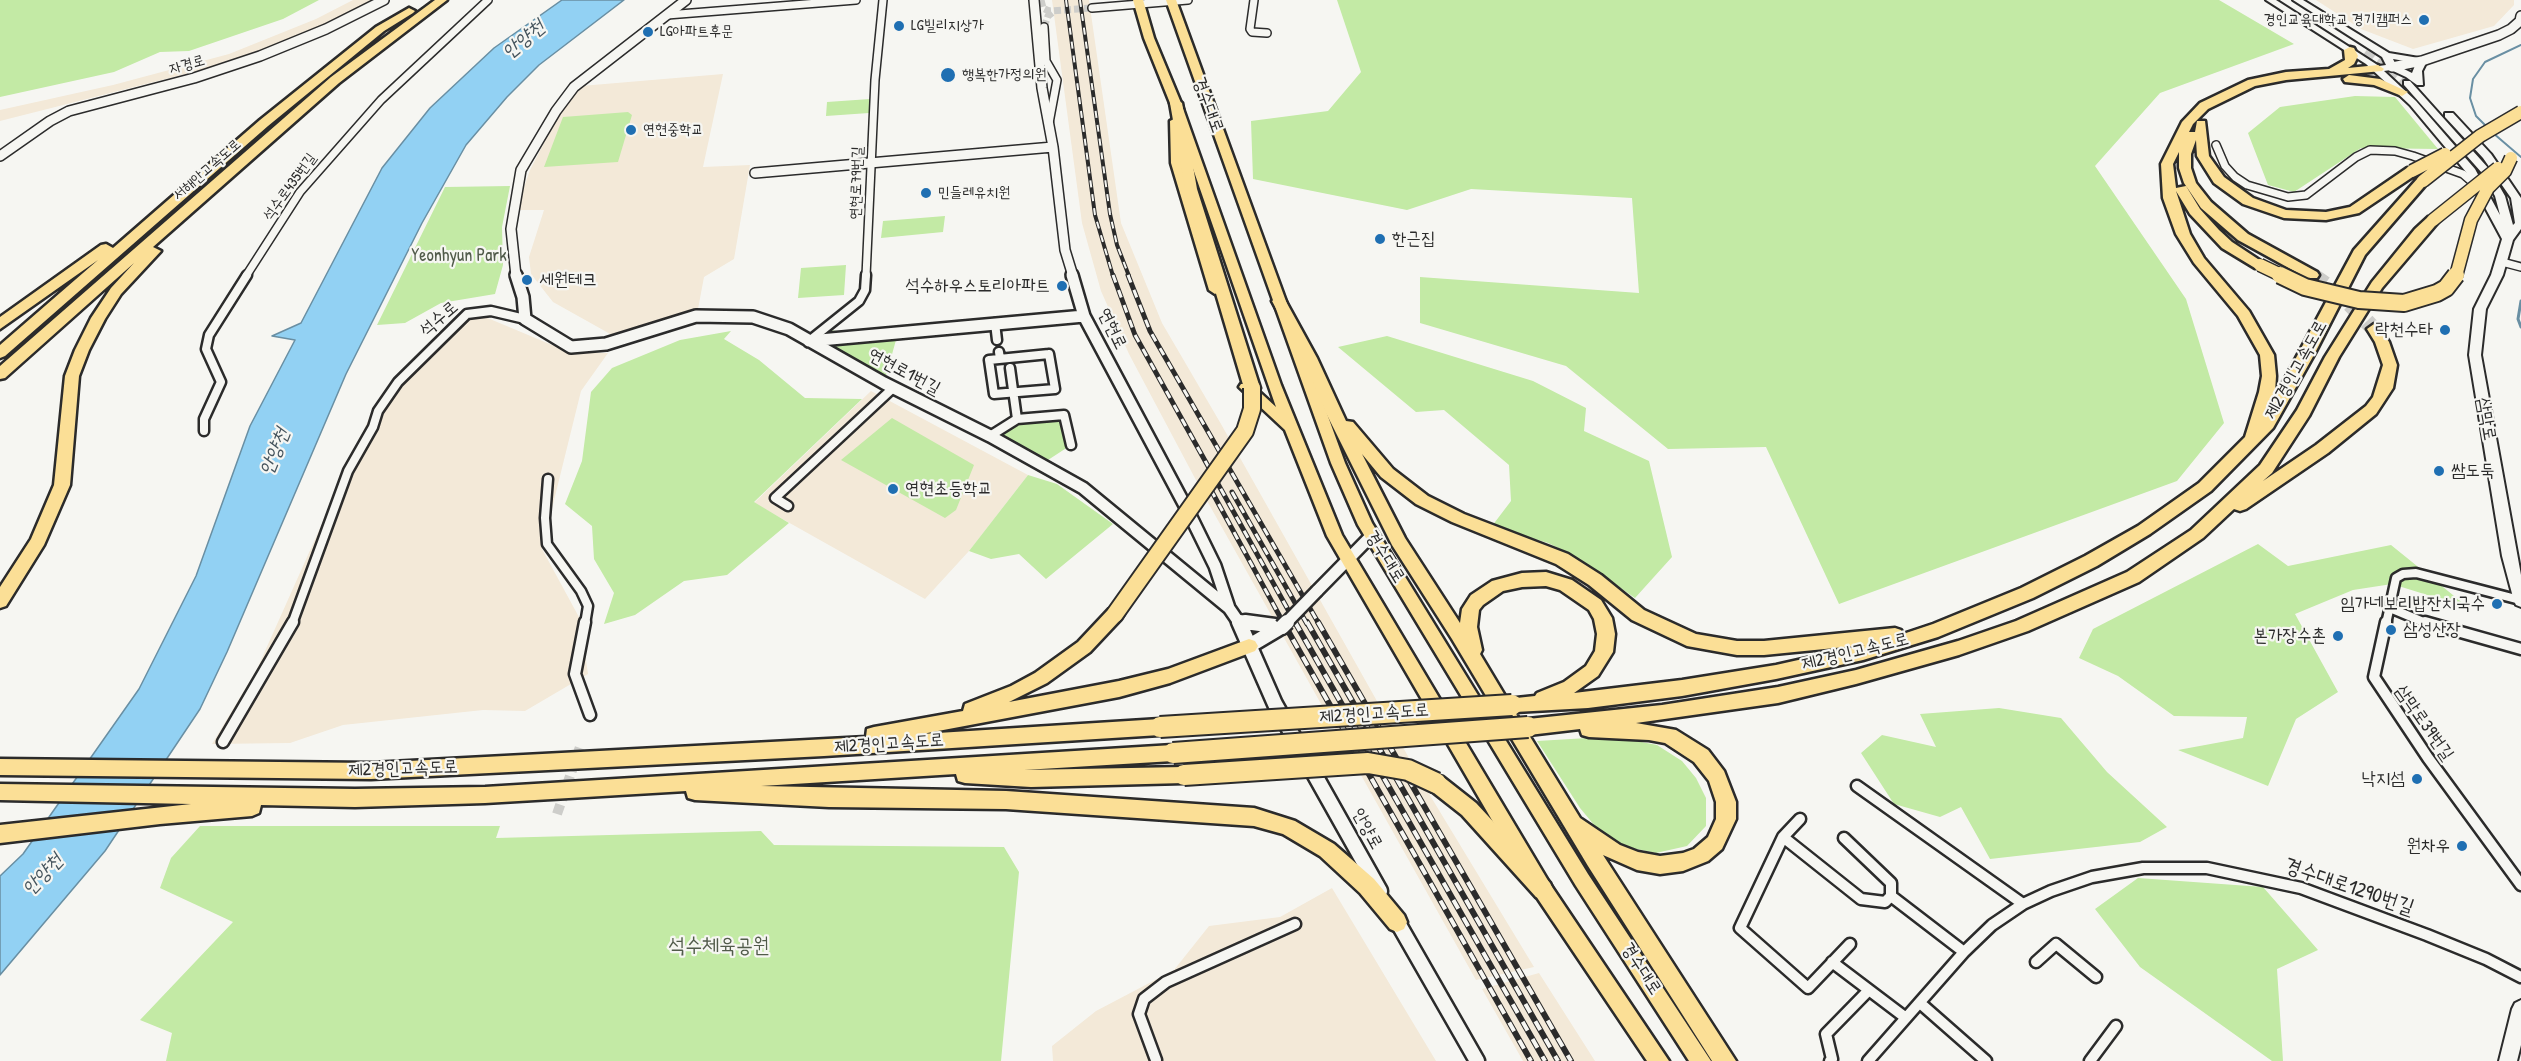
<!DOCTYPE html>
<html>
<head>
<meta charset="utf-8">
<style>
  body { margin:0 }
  canvas { display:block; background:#f6f6f2 }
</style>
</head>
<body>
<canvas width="2521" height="1061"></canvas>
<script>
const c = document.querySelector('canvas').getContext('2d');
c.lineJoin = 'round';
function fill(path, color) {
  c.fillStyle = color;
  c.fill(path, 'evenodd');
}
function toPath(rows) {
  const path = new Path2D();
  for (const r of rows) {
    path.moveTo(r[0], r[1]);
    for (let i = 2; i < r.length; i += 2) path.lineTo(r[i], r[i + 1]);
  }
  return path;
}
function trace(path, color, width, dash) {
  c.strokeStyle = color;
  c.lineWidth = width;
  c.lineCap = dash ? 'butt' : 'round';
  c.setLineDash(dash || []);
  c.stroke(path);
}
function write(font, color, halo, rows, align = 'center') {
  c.font = font + ' "Patrick Hand","Poor Story",sans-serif';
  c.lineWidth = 4.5;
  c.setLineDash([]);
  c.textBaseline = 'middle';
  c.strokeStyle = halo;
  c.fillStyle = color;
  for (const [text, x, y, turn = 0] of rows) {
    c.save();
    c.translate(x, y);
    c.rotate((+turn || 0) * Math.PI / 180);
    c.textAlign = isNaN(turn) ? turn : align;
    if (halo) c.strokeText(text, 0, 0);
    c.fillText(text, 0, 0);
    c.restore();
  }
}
fill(toPath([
  [353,0,375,0,341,20,279,46,221,65,0,121,0,110,113,85,229,54,316,19],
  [1052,0,1089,0,1121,223,1162,323,1221,424,1431,797,1534,967,1476,980,1206,499,1129,354,1101,291,1082,223],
  [2316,0,2514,0,2514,5,2494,26,2413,49,2361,29],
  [723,74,703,167,750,165,734,259,704,277,698,309,691,314,661,319,612,335,553,302,531,274,529,257,544,210,516,210,530,170,561,110,581,86],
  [478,314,564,350,582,353,608,353,581,391,542,549,580,619,588,674,525,711,483,710,343,725,290,743,212,744,257,669,375,405,462,321],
  [871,391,1028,475,969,551,925,599,754,503],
  [1332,888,1436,1061,1053,1061,1052,1046,1096,1011,1174,970,1209,926,1280,917],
  [1539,973,1595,1061,1523,1061,1482,989]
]), '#f3e9d8');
fill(toPath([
  [0,0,319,0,283,19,189,51,160,52,114,72,0,97],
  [1337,0,2219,0,2294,44,2160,93,2095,166,2186,299,2224,423,2177,481,1839,604,1766,447,1668,449,1566,366,1420,323,1420,277,1639,293,1632,198,1471,189,1407,210,1253,179,1251,121,1328,111,1361,72],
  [2355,96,2395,97,2438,149,2361,148,2294,192,2268,185,2248,133,2280,107],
  [870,99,869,113,826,116,827,102],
  [628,112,632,115,618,162,544,167,563,117],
  [510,186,502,227,503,265,495,294,441,303,405,323,377,325,445,187],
  [945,216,943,232,881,238,883,221],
  [846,265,844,295,798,298,801,268],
  [824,329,896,340,884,383,809,341],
  [731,331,724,339,759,360,805,398,862,399,754,502,789,523,727,575,684,581,635,615,604,624,614,593,594,559,592,526,565,504,582,461,591,392,612,368,680,340],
  [1387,336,1533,381,1586,408,1584,431,1649,461,1672,557,1635,598,1573,555,1548,543,1492,526,1511,501,1509,465,1444,410,1416,412,1338,347],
  [1064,415,1071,445,1048,460,997,432,1017,419],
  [892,418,974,465,956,510,945,518,841,460],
  [1028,475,1057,484,1113,524,1046,579,1019,554,991,559,969,551],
  [2258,544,2288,566,2391,545,2469,608,2392,584,2353,590,2295,614,2338,692,2296,719,2268,786,2178,750,2243,738,2247,717,2174,716,2118,676,2079,658,2093,629],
  [1999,708,2061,718,2107,772,2167,827,2140,842,1990,859,1961,807,1940,817,1894,804,1861,753,1882,735,1936,747,1920,714],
  [1588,738,1626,739,1657,745,1682,761,1696,778,1706,798,1706,826,1687,846,1656,853,1627,847,1600,832,1580,808,1537,741],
  [200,826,500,826,496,838,761,831,774,845,1004,847,1019,872,1001,1061,166,1061,172,1033,140,1020,233,922,160,888,171,858],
  [2138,878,2263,887,2318,950,2277,969,2283,1061,2272,1061,2140,967,2095,909]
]), '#c3eaa5');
const water = toPath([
  [562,0,624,0,539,65,507,97,466,145,422,223,346,374,227,652,200,709,105,851,0,975,0,876,23,854,139,689,196,576,250,426,295,340,272,336,301,323,382,168,430,108,494,48,562,0]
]);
fill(water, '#92d1f3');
trace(water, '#698fa3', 1.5);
trace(toPath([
  [2488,128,2476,116,2470,98,2473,79,2485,62,2521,45],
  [2493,133,2521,157]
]), '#698fa3', 2);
trace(toPath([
  [2521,301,2518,319,2521,327]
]), '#698fa3', 3);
trace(toPath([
  [1041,0,1043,8,1049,11,1092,8],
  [1044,27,1048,16,1053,12]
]), '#cdcdca', 7, [7, 3]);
trace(toPath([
  [557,814,581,744]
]), '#cdcdca', 10, [10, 5]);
trace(toPath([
  [2366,51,2407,83]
]), '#cdcdca', 10, [10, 5]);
trace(toPath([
  [2312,275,2342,296,2374,329]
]), '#cdcdca', 16, [16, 8]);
const minorFar2 = toPath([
  [1254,0,1250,29,1252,32,1267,33],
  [1092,8,1188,0],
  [667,15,856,0],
  [1044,27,1046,61,1057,80,1049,123],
  [2216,145,2225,166,2235,177,2247,185,2288,197,2306,195,2356,157,2370,150,2395,151,2413,156,2463,174,2478,187],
  [2502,262,2521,267],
  [246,276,300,192,381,100,488,0],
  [866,276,875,80,883,0]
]);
const minorFar1 = toPath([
  [995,323,997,340],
  [809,341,859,301,865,290,866,275],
  [999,352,1000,359],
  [1049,354,1055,389,994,394,989,360,1049,354],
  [1017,419,1064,415,1071,445],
  [204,431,204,419,221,382,206,349,209,335,247,275],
  [990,436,1017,419,1010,368],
  [548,479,545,518,547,544,581,591,588,606,585,624],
  [788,506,775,498,893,388],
  [2390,608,2428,624],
  [292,624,348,471,373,427,378,411,398,382,467,314,491,311,525,319],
  [2386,624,2396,578,2403,574,2416,573,2520,600]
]);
const minor = toPath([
  [585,622,575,674,590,715],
  [2386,622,2374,677,2428,758,2521,885],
  [2425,622,2521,649],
  [223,742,293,622],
  [1857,786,2023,904],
  [1800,819,1783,837,1740,928,1808,988,1850,944],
  [1783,837,1861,899,1885,902,1891,896,1891,883,1844,838],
  [1891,896,1964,952],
  [1832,962,1906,1018],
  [2036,962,2056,944,2096,977],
  [1920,1003,1986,1061],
  [1156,1060,1139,1014,1144,999,1166,982,1295,924],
  [1830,1061,1832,1059,1826,1034,1869,990],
  [1868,1061,1964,952,1992,925,2023,904,2051,891,2092,877,2143,868,2207,868,2301,888,2427,935,2486,959,2521,977],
  [2090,1061,2116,1026]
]);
const tertiaryFar2 = toPath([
  [1034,0,1042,88,1053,147,1065,250,1073,276],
  [2392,67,2422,61,2499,35,2511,29,2520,21,2521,16],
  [0,156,50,121,69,111,194,78,260,56,326,29,384,0],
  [755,173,1053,147],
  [516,276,511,229,521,170,556,111,574,87,686,0]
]);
const tertiaryFar1 = toPath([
  [516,275,523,297,525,319,571,347,606,344,696,316,753,317,789,329,884,383,990,436,1083,488,1229,608],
  [1072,275,1084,316,1189,513,1215,566,1229,608,1240,624],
  [809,341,1084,316],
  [1317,591,1372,535],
  [1238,620,1250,624]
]);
const tertiary = toPath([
  [1239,622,1275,704,1380,891],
  [1245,622,1282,627],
  [1249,646,1281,627],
  [1394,916,1477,1061]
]);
const secondary = toPath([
  [2266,0,2276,0,2379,66,2386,65,2382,57,2293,0,2303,0,2389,53,2425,59,2427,61,2422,71,2423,85,2417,85,2406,77,2391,70,2384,71,2416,101,2475,169,2500,215,2495,196,2482,173,2404,85,2404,81,2410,81,2490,170,2505,196,2513,225,2515,223,2511,198,2483,158,2445,117,2445,113,2453,113,2491,154,2521,198,2521,229,2513,240,2503,275,2486,309,2481,355,2521,575,2521,607,2516,605,2514,601,2502,556,2469,355,2474,309,2491,275,2502,239,2466,172,2410,105,2366,64,2266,0],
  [2393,59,2416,63,2412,73,2396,65,2393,59],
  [2521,1000,2521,1045,2517,1061,2499,1061,2512,1009,2515,1003,2521,1000]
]);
const primary = toPath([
  [1133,0,1143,0,1154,38,1181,103,1281,385,1342,535,1550,884,1669,1061,1647,1061,1536,896,1327,536,1285,430,1239,387,1241,384,1251,384,1276,407,1182,137,1183,163,1221,290,1215,294,1209,290,1171,163,1170,121,1176,118,1144,38,1133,0],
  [1166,0,1176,0,1345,463,1372,523,1588,874,1711,1061,1689,1061,1576,886,1358,525,1331,463,1166,0]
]);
const motorway = toPath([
  [435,0,447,0,339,83,153,247,161,251,121,294,105,319,89,350,79,376,70,485,44,545,6,606,0,608,0,587,31,539,54,485,65,376,75,350,91,318,111,288,134,263,5,378,0,379,0,366,331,77,435,0],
  [409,8,415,11,413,13,384,31,268,126,5,356,0,358,0,345,98,260,0,329,0,317,101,245,106,244,113,248,260,120,376,27,409,8],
  [2350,47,2354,48,2358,56,2354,64,2348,68,2378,65,2384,69,2382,71,2286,80,2255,86,2208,109,2193,124,2189,132,2195,132,2197,121,2205,121,2209,156,2224,177,2253,198,2286,210,2326,212,2350,207,2407,168,2417,168,2418,171,2417,174,2359,213,2326,220,2284,218,2243,204,2214,183,2197,156,2196,140,2191,154,2191,168,2196,183,2211,202,2248,234,2317,272,2319,275,2317,278,2307,278,2238,240,2201,208,2184,183,2179,168,2179,152,2173,164,2176,188,2186,186,2200,209,2219,230,2232,242,2267,265,2265,268,2255,268,2222,248,2190,214,2176,191,2190,234,2204,258,2249,311,2274,355,2276,376,2275,392,2268,410,2354,250,2418,178,2428,178,2429,181,2365,255,2315,353,2273,428,2211,491,2150,534,2097,566,2033,598,1938,637,1863,660,1776,679,1682,696,1588,708,1515,712,1521,722,1528,719,1662,705,1778,687,1856,670,1958,641,2016,621,2127,572,2191,530,2260,465,2297,410,2325,357,2372,282,2415,229,2428,217,2433,216,2440,220,2382,288,2339,357,2309,416,2272,473,2263,481,2316,445,2366,406,2373,397,2383,365,2375,342,2367,329,2374,324,2379,326,2389,342,2397,365,2393,388,2376,414,2328,453,2246,509,2240,511,2234,509,2203,538,2139,582,2028,631,1959,655,1856,684,1778,703,1636,723,1676,730,1708,750,1724,771,1736,802,1736,819,1722,849,1708,861,1683,871,1660,874,1637,870,1603,855,1736,1061,1712,1061,1588,866,1452,639,1392,545,1326,413,1303,358,1272,301,1279,296,1284,298,1317,358,1346,421,1353,422,1393,469,1428,496,1464,514,1568,554,1601,575,1644,610,1696,634,1737,641,1764,641,1895,628,1901,630,1903,634,1933,624,2021,588,2085,556,2138,526,2199,483,2245,437,2259,392,2262,376,2260,355,2238,316,2194,263,2176,234,2163,198,2161,164,2182,122,2200,103,2248,80,2286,72,2329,69,2345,60,2344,50,2350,47],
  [1362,454,1381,477,1416,504,1452,522,1556,564,1589,585,1632,620,1687,646,1737,655,1764,655,1865,645,1776,665,1682,680,1574,693,1598,676,1613,652,1615,634,1612,618,1601,600,1572,580,1546,572,1522,573,1492,581,1471,595,1462,609,1460,623,1405,538,1362,454],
  [1546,586,1560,590,1589,610,1594,619,1597,634,1595,651,1586,666,1564,682,1537,693,1535,696,1507,699,1480,654,1482,650,1477,627,1479,610,1483,605,1503,591,1522,587,1546,586],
  [1580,729,1582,735,1589,737,1649,740,1665,743,1694,762,1709,781,1716,802,1716,819,1708,837,1694,849,1683,853,1660,856,1638,852,1620,845,1580,818,1529,735,1580,729],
  [2349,75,2380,79,2408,92,2402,96,2374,85,2345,82,2343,79,2349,75],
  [1176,99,1182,103,1197,189,1260,388,1252,393,1244,388,1185,189,1170,103,1176,99],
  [1115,607,1121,609,1124,614,1121,619,1090,652,1047,683,1009,702,1119,681,1168,669,1249,639,1255,641,1258,646,1255,651,1170,683,1119,697,922,734,1160,719,1167,721,1169,727,1167,733,1160,735,824,756,371,779,0,775,0,759,371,763,866,737,867,729,874,727,963,711,965,704,1011,686,1035,673,1078,642,1109,609,1115,607],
  [1173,745,1180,747,1182,753,1180,759,1173,761,1024,770,1184,767,1191,769,1194,775,1191,781,1184,783,1031,787,965,783,958,781,956,774,761,786,1006,791,1254,808,1295,821,1334,844,1374,879,1404,915,1407,922,1404,929,1397,932,1390,929,1360,893,1320,856,1283,834,1254,826,1006,809,829,807,695,800,688,798,686,791,485,803,355,807,261,805,259,813,252,816,160,824,0,843,0,825,191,804,0,800,0,784,355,789,485,787,1173,745],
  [1436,775,1443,777,1476,803,1550,883,1553,890,1550,897,1543,899,1536,897,1462,815,1429,789,1426,783,1429,777,1436,775]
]);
trace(minorFar2, '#2b2b2b', 10);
trace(minorFar1, '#2b2b2b', 13);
trace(minor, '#2b2b2b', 15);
trace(tertiaryFar2, '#2b2b2b', 12);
trace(tertiaryFar1, '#2b2b2b', 16);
trace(tertiary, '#2b2b2b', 19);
trace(secondary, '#2b2b2b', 4);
trace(primary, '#2b2b2b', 5);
trace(motorway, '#2b2b2b', 5);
trace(minorFar2, '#f6f6f2', 7);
trace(minorFar1, '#f6f6f2', 8);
trace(minor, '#f6f6f2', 10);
trace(tertiaryFar2, '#f6f6f2', 9);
trace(tertiaryFar1, '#f6f6f2', 11);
trace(tertiary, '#f6f6f2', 14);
fill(secondary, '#f6f6f2');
fill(primary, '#fbdf96');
fill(motorway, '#fbdf96');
const railFar2 = toPath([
  [1066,0,1095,215,1113,276],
  [1080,0,1110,214,1117,245,1129,276]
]);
const railFar1 = toPath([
  [1113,275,1135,335,1296,624],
  [1128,275,1150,331,1319,624],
  [1211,490,1284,624],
  [1232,492,1307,624]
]);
const rail = toPath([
  [1283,622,1531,1061],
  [1295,622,1545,1061],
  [1307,622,1558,1061],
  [1318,622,1571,1061]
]);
trace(railFar2, '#2b2b2b', 4);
trace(railFar1, '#2b2b2b', 5);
trace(rail, '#2b2b2b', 6);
trace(railFar2, '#f6f6f2', 2, [7]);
trace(railFar1, '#f6f6f2', 3, [8]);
trace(rail, '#f6f6f2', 4, [10]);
const tertiaryBridgeFar1 = toPath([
  [1285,624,1317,591]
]);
const tertiaryBridge = toPath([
  [1282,627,1287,622]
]);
const motorwayBridgeFar2 = toPath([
  [2412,171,2445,154],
  [2423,181,2480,136,2521,112],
  [2433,220,2498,168],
  [2260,265,2283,276],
  [2456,276,2471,220,2488,188,2505,171,2511,158]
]);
const motorwayBridgeFar1 = toPath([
  [2280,275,2305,287,2359,300,2404,303,2437,293,2446,288,2456,275],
  [1115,614,1245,431,1252,409,1252,388]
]);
const motorwayBridge = toPath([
  [1160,727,1512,705],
  [1173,753,1528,727],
  [1184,775,1368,763,1408,770,1436,783]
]);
trace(tertiaryBridgeFar1, '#2b2b2b', 16, []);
trace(tertiaryBridge, '#2b2b2b', 19, []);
trace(motorwayBridgeFar2, '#2b2b2b', 15, []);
trace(motorwayBridgeFar1, '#2b2b2b', 20, []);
trace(motorwayBridge, '#2b2b2b', 24, []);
trace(tertiaryBridgeFar1, '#f6f6f2', 11);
trace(tertiaryBridge, '#f6f6f2', 14);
trace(motorwayBridgeFar2, '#fbdf96', 12);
trace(motorwayBridgeFar1, '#fbdf96', 16);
trace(motorwayBridge, '#fbdf96', 20);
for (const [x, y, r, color] of [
  [2424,20,6,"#1f6fb2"],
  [899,26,6,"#1f6fb2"],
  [648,32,6,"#1f6fb2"],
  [948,75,8,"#1f6fb2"],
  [631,130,6,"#1f6fb2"],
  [926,193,6,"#1f6fb2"],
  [1380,239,6,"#1f6fb2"],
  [527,280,6,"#1f6fb2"],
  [1062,286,6,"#1f6fb2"],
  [2445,330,6,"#1f6fb2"],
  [2439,471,6,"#1f6fb2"],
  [893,489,6,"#1f6fb2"],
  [2497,604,6,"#1f6fb2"],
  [2391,630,6,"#1f6fb2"],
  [2338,636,6,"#1f6fb2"],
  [2417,779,6,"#1f6fb2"],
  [2462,846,6,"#1f6fb2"]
]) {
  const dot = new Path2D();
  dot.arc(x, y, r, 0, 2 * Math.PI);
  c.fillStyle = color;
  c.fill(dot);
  trace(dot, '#f6f6f2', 2);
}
write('15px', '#2b2b2b', '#f6f6f2', [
  ["경인교육대학교 경기캠퍼스",2412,20,"right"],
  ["LG빌리지상가",911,26],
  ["LG아파트후문",660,32],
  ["행복한가정의원",962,75],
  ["연현중학교",643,130],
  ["민들레유치원",938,193]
], 'left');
write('15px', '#2b2b2b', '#f6f6f2', [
  ["자경로",187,65,-16],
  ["서해안고속도로",207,170,-41],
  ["연현로79번길",857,183,-88],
  ["석수로435번길",290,187,-54]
]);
write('18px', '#2b2b2b', '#f6f6f2', [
  ["경수대로",1208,105,70],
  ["석수로",439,319,-40],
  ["연현로",1112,329,64],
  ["제2경인고속도로",2296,370,-61],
  ["연현로1번길",904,372,28],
  ["삼막로",2486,419,80],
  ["경수대로",1385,557,58],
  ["제2경인고속도로",1855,652,-14],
  ["제2경인고속도로",1374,714,-4],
  ["삼막로39번길",2424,723,55],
  ["제2경인고속도로",889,744,-4],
  ["제2경인고속도로",403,769,-2],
  ["안양로",1367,829,61],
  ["경수대로",1641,969,57]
]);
write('18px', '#2b2b2b', '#f6f6f2', [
  ["한근집",1392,239,"left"],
  ["세원테크",539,280,"left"],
  ["석수하우스토리아파트",1050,286],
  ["락천수타",2433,330],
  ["쌈도둑",2451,471,"left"],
  ["연현초등학교",905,489,"left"],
  ["임가네보리밥잔치국수",2485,604],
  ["삼성산장",2403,630,"left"],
  ["본가장수촌",2326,636],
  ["낙지섬",2405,779],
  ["원차우",2450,846]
], 'right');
write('18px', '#515b4a', '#f6f6f2', [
  ["Yeonhyun Park",459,256]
]);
write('italic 20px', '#45545d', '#f6f6f2', [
  ["안양천",524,40,-40],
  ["안양천",275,452,-68],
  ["안양천",43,875,-47]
]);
write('21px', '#2b2b2b', '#f6f6f2', [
  ["경수대로1290번길",2349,887,19]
]);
write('21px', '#515b4a', '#f6f6f2', [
  ["석수체육공원",719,946]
]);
</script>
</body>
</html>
